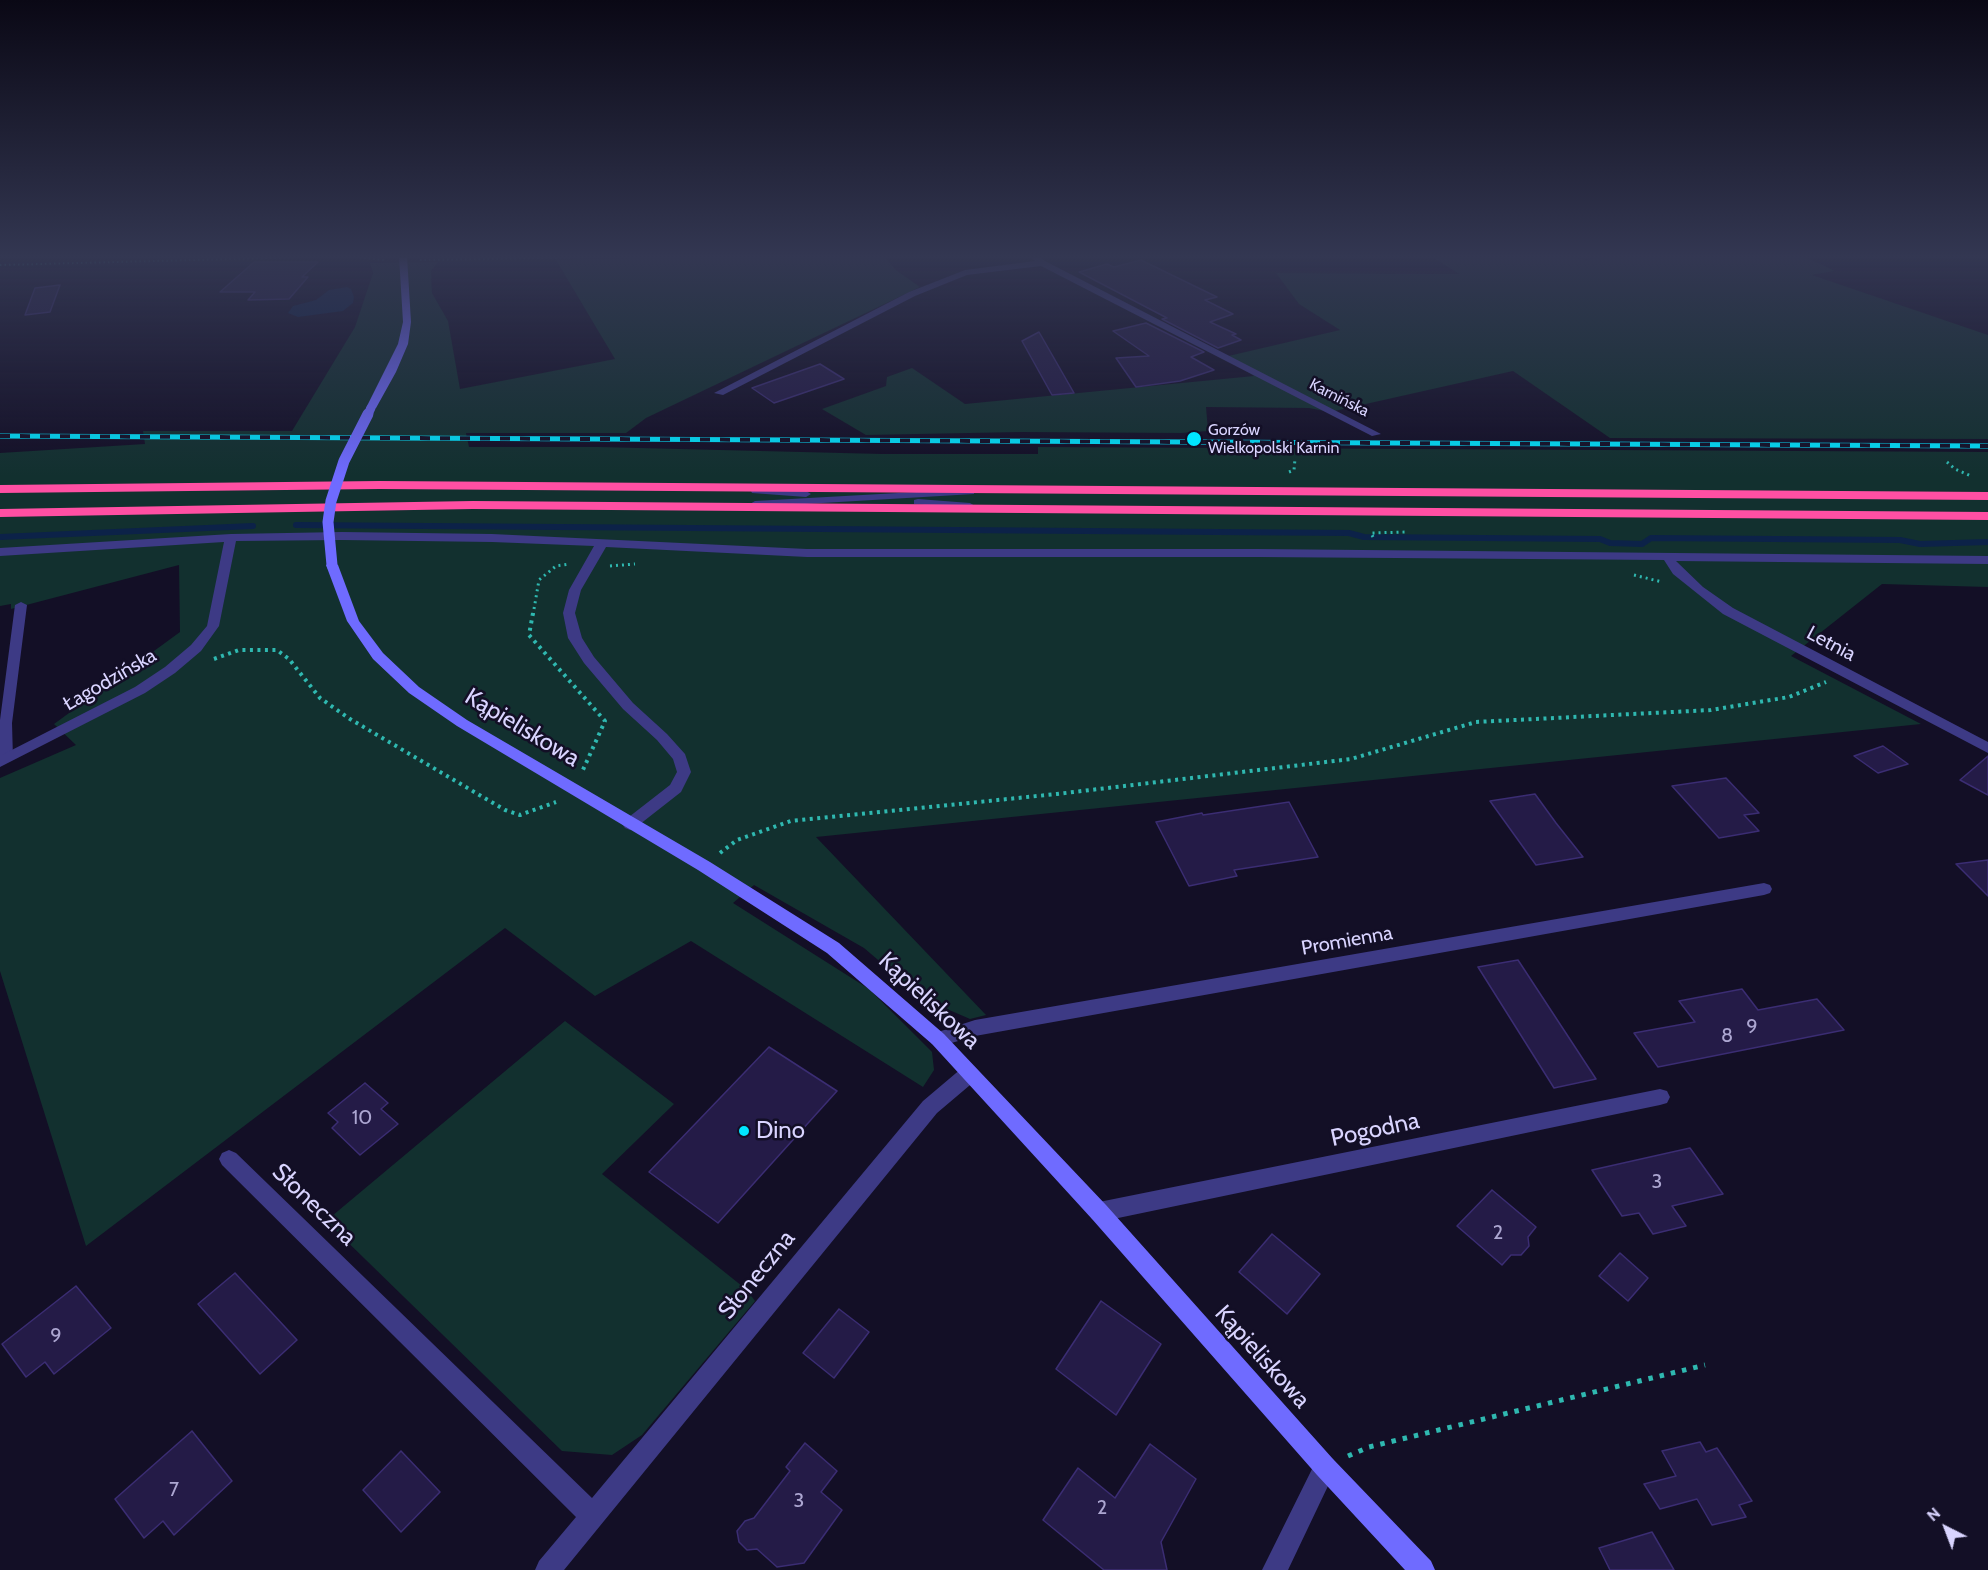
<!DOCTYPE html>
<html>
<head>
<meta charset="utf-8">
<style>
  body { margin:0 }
  #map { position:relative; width:1988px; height:1570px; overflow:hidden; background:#130f26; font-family:Cabin,sans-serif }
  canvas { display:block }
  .north { position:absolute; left:1916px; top:1498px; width:60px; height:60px; -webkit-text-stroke:4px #130f26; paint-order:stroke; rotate:318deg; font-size:16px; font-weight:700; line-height:24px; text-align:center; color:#d9d4ff }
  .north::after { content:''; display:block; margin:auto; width:21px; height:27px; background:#d9d4ff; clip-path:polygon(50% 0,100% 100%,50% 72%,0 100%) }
</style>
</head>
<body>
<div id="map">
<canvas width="1988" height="1570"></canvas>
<div class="north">N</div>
</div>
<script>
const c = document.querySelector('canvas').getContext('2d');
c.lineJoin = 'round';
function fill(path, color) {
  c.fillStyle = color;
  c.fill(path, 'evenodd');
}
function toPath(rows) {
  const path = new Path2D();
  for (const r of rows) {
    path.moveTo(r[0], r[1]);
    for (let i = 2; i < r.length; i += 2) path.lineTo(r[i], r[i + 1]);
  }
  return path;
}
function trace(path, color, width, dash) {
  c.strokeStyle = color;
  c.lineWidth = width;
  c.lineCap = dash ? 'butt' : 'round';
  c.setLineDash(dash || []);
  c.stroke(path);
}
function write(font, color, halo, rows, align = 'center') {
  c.font = font + ' Cabin,sans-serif';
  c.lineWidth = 5;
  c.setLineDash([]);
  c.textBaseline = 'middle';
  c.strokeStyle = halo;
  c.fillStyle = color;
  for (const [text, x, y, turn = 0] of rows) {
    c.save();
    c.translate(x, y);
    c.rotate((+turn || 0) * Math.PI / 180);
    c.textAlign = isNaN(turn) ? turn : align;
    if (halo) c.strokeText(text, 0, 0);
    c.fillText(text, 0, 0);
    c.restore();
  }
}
fill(toPath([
  [705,256,883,256,896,270,920,287,646,418,626,433,466,433,469,447,599,447,882,454,1038,454,1038,447,1988,452,1988,587,1882,584,1791,656,1921,724,816,837,986,1015,970,1019,924,999,864,948,754,885,733,903,869,989,932,1052,934,1070,923,1087,691,941,595,996,505,928,86,1246,0,971,0,778,76,745,54,724,180,632,179,565,11,609,11,604,0,606,0,453,145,444,143,431,292,431,355,327,373,273,370,263,438,262,431,271,432,293,448,321,460,389,615,359,556,260],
  [1431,256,1453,258,1573,256,1586,261,1599,256,1803,256,1835,271,1812,275,1988,335,1988,439,1610,438,1513,371,1330,412,1309,408,1206,407,1208,431,1181,433,1021,432,866,435,822,409,886,386,887,377,912,368,965,404,1254,376,1224,357,1340,330,1299,304,1276,273,1459,274],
  [565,1021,674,1104,602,1174,747,1290,755,1301,642,1435,612,1455,562,1451,326,1221]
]), '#12302f');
fill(toPath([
  [347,287,351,289,354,297,353,303,343,311,298,317,288,313,293,306,316,300,329,290]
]), '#0c2248');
trace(toPath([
  [296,525,1349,533,1364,537,1600,539,1610,543,1642,544,1651,538,1900,540,1920,544,1988,542],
  [0,537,253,526]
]), '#0c2248', 6);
const building = toPath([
  [1141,260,1217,297,1205,300,1233,314,1210,322,1236,334,1232,335,1241,340,1218,348,1162,319,1167,318,1079,272,1107,264,1114,267,1141,260],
  [254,262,318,262,302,277,308,277,289,299,248,300,255,292,220,292,254,262],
  [60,285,50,312,25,315,35,288,60,285],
  [1146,323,1204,352,1191,357,1214,370,1180,381,1136,387,1116,358,1149,356,1113,331,1146,323],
  [1039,332,1074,393,1052,395,1022,341,1039,332],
  [820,364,844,379,774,403,752,388,820,364],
  [1883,746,1908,764,1878,773,1854,756,1883,746],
  [1988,756,1988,795,1960,780,1988,756],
  [1726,778,1759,813,1744,815,1759,831,1719,838,1672,786,1726,778],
  [1535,794,1556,823,1583,857,1536,865,1490,801,1535,794],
  [1289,802,1318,857,1234,870,1237,876,1189,886,1156,822,1202,813,1203,815,1289,802],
  [1988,860,1988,896,1956,864,1988,860],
  [1518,960,1596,1079,1554,1088,1478,967,1518,960],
  [1742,989,1758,1010,1817,999,1844,1030,1658,1067,1634,1033,1695,1022,1679,1001,1742,989],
  [769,1047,837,1091,718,1223,649,1172,769,1047],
  [365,1083,388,1103,381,1109,398,1124,360,1155,332,1128,338,1122,328,1113,365,1083],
  [1690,1148,1723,1194,1672,1206,1686,1226,1653,1234,1639,1213,1622,1216,1592,1170,1690,1148],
  [1492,1190,1536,1227,1528,1237,1529,1246,1521,1255,1511,1255,1502,1265,1457,1226,1492,1190],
  [1272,1234,1320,1274,1287,1314,1239,1272,1272,1234],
  [1620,1253,1648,1278,1628,1301,1599,1276,1620,1253],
  [235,1273,297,1340,260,1374,198,1304,235,1273],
  [76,1286,111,1328,54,1374,45,1362,26,1377,2,1344,76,1286],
  [1101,1301,1161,1344,1116,1415,1056,1369,1101,1301],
  [839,1309,869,1332,834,1378,803,1353,839,1309],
  [192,1431,232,1481,174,1535,163,1521,144,1538,115,1499,192,1431],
  [1700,1442,1706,1452,1717,1448,1752,1501,1739,1505,1746,1517,1712,1525,1697,1499,1660,1509,1644,1484,1676,1476,1662,1451,1700,1442],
  [805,1443,837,1471,821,1492,842,1510,804,1563,777,1567,757,1549,747,1550,739,1542,737,1531,745,1521,754,1518,790,1471,786,1467,805,1443],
  [1150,1444,1196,1479,1161,1542,1167,1570,1104,1570,1043,1520,1078,1468,1115,1498,1150,1444],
  [401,1451,440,1492,401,1532,363,1490,401,1451],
  [1652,1532,1674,1570,1610,1570,1599,1548,1652,1532]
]);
fill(building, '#241b47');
trace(building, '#3b2d73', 1.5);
trace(toPath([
  [420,260,653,256],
  [0,265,346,256,385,260]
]), '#2fb8b0', 2, [1.5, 3]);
trace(toPath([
  [1947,462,1955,469,1971,476],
  [1289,472,1294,470,1295,459],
  [1373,537,1371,533,1407,532],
  [610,566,635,564],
  [1634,575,1662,582],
  [533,615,539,580,556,566,569,564]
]), '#2fb8b0', 3, [2, 4]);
trace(toPath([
  [533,613,529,635,605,721,582,772],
  [214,659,239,650,277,650,289,659,320,698,350,719,505,810,520,815,556,802],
  [720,853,737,840,791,821,1057,794,1351,759,1476,722,1711,710,1789,697,1826,682]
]), '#2fb8b0', 4, [3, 4.5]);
trace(toPath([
  [1348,1456,1369,1447,1705,1365]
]), '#2fb8b0', 5, [4.5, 7]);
fill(toPath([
  [756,488,806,491,811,494,806,497,752,493,751,491,756,488],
  [970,489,974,490,974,494,755,507,750,504,755,501,970,489],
  [918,499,970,503,975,506,970,509,914,504,914,500,918,499],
  [21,602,27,605,12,723,13,759,6,763,0,760,0,720,15,605,21,602]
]), '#3d3a85');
fill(toPath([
  [1030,256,1039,256,1045,261,1381,434,1372,436,1041,266,967,275,915,296,723,395,714,393,909,292,965,270,1035,261,1030,256],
  [342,532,492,534,807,549,1259,549,1988,556,1988,564,1676,561,1703,587,1733,608,1988,742,1988,753,1723,614,1673,574,1664,560,1259,557,807,557,606,547,581,590,575,613,582,638,594,657,633,703,667,734,685,754,691,772,681,792,635,828,630,830,625,828,622,824,625,820,670,785,677,772,673,759,657,740,623,709,584,663,568,638,563,613,569,590,594,546,492,542,342,540,236,541,219,626,201,651,175,673,145,693,0,767,0,756,135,687,165,667,191,645,207,626,224,542,0,556,0,548,231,534,342,532],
  [1764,883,1770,885,1772,889,1770,893,1764,895,975,1036,938,1047,932,1044,929,1039,932,1034,975,1020,1764,883],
  [969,1066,976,1068,978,1074,976,1080,937,1113,564,1570,535,1570,539,1561,576,1517,222,1165,219,1159,222,1153,229,1150,236,1153,592,1498,923,1101,962,1068,969,1066],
  [1660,1089,1667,1091,1670,1097,1667,1103,1660,1105,1099,1222,1092,1219,1089,1212,1092,1205,1099,1202,1660,1089],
  [1325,1455,1333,1459,1337,1467,1288,1570,1262,1570,1317,1459,1325,1455]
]), '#3d3a85');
fill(toPath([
  [399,256,407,256,411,322,408,344,396,372,376,408,371,411,366,408,398,344,403,322,399,256],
  [332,561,338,565,359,621,383,653,419,687,467,720,710,862,839,943,944,1034,1106,1205,1333,1459,1431,1561,1435,1570,1405,1570,1317,1475,1092,1219,932,1044,827,953,698,870,457,726,409,693,373,659,347,621,326,565,332,561]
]), '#6f6bff');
fill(toPath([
  [380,481,1988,492,1988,500,380,489,0,493,0,485,380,481],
  [473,501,1988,512,1988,520,473,509,0,517,0,509,473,501]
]), '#ff4fa3');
const rail = toPath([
  [0,436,1988,446]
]);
trace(rail, '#00e5ff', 5);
trace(rail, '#130f26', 4, [10]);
trace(toPath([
  [367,416,371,408]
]), '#6f6bff', 9);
trace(toPath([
  [332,565,328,522,331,501,344,461,368,414]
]), '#6f6bff', 11);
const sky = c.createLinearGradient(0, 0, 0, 476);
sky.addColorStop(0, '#0a0815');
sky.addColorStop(0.54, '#333752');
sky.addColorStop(1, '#33375200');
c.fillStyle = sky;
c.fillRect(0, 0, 1988, 476);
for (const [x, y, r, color] of [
  [1194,439,8,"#00e5ff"],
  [744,1131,6,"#00e5ff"]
]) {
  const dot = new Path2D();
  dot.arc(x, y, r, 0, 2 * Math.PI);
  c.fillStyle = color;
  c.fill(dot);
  trace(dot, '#130f26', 2);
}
write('16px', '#d9d4ff', '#130f26', [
  ["Karnińska",1339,398,27]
]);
write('16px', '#d9d4ff', '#130f26', [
  ["Gorzów",1208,430],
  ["Wielkopolski Karnin",1208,448]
], 'left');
write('20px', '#d9d4ff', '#130f26', [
  ["Letnia",1831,644,28],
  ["Łagodzińska",110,680,-30],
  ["Promienna",1347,941,-10]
]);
write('20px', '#aca6d1', null, [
  ["9",1752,1027],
  ["8",1727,1036],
  ["10",362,1118],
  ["3",1657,1182],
  ["2",1498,1233],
  ["9",56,1336],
  ["7",174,1490],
  ["3",799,1501],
  ["2",1102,1508]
]);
write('24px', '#d9d4ff', '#130f26', [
  ["Kąpieliskowa",522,728,31],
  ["Kąpieliskowa",929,1001,43],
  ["Pogodna",1375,1130,-12],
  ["Słoneczna",314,1205,44],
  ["Słoneczna",757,1275,-51],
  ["Kąpieliskowa",1262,1357,48]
]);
write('24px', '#d9d4ff', '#130f26', [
  ["Dino",756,1131]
], 'left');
</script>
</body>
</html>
